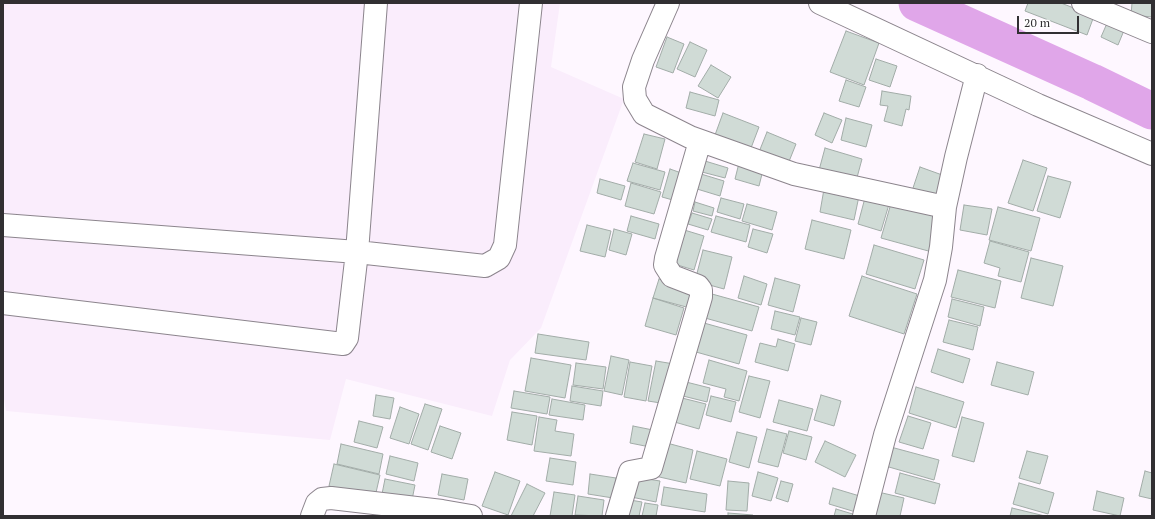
<!DOCTYPE html>
<html>
<head>
<meta charset="utf-8">
<style>
  body { margin:0 }
  #map { position:relative; width:1155px; height:519px; overflow:hidden; background:#fef7ff; font-family:"PT Serif",serif }
  canvas { display:block }
  .frame { position:absolute; inset:0; border:4px solid #312f32; pointer-events:none }
  .scale { position:absolute; left:1017px; top:16px; width:62px; height:18px; box-sizing:border-box; border:2px solid #312f32; border-top:0; padding-left:5px; font-size:12px; line-height:14px; white-space:nowrap; color:#312f32; -webkit-text-stroke:3px #fff; paint-order:stroke }
</style>
</head>
<body>
<div id="map">
<canvas width="1155" height="519"></canvas>
<div class="frame"></div>
<div class="scale">20 m</div>
</div>
<script>
const c = document.querySelector('canvas').getContext('2d');
c.lineJoin = 'round';
function fill(path, color) {
  c.fillStyle = color;
  c.fill(path, 'evenodd');
}
function toPath(rows) {
  const path = new Path2D();
  for (const r of rows) {
    path.moveTo(r[0], r[1]);
    for (let i = 2; i < r.length; i += 2) path.lineTo(r[i], r[i + 1]);
  }
  return path;
}
function trace(path, color, width, dash) {
  c.strokeStyle = color;
  c.lineWidth = width;
  c.lineCap = dash ? 'butt' : 'round';
  c.setLineDash(dash || []);
  c.stroke(path);
}
fill(toPath([
  [3,3,560,3,551,67,624,99,541,328,510,360,492,416,346,379,330,440,6,411,3,393]
]), '#faedfc');
trace(toPath([
  [917,3,1092,82,1152,111]
]), '#e0a6e9', 37);
const building = toPath([
  [1028,3,1061,3,1094,16,1087,35,1025,11,1028,3],
  [1132,3,1152,3,1152,17,1131,15,1132,3],
  [1108,21,1125,28,1118,45,1101,37,1108,21],
  [846,31,879,43,864,85,830,72,846,31],
  [667,37,684,44,673,73,656,67,667,37],
  [690,42,707,50,695,77,677,69,690,42],
  [876,59,897,66,890,87,869,80,876,59],
  [711,65,731,77,718,98,698,86,711,65],
  [846,80,866,87,859,107,839,101,846,80],
  [882,91,911,96,909,110,906,109,902,126,884,121,888,106,880,105,882,91],
  [690,92,719,100,715,116,686,108,690,92],
  [723,113,759,127,751,148,715,135,723,113],
  [824,113,842,120,832,143,815,135,824,113],
  [846,118,872,125,866,147,841,140,846,118],
  [767,132,796,144,788,164,759,152,767,132],
  [644,134,665,139,657,169,635,162,644,134],
  [825,148,862,159,855,185,818,174,825,148],
  [1023,160,1047,168,1033,211,1008,203,1023,160],
  [705,161,728,168,725,178,702,172,705,161],
  [633,163,665,172,660,190,627,181,633,163],
  [739,163,763,170,759,186,735,179,739,163],
  [920,167,945,176,936,203,911,194,920,167],
  [670,169,687,175,680,202,662,197,670,169],
  [701,174,724,181,720,196,697,189,701,174],
  [1048,176,1071,182,1060,218,1037,211,1048,176],
  [600,179,625,186,621,200,597,193,600,179],
  [631,183,661,192,654,214,625,206,631,183],
  [824,189,859,196,854,220,820,212,824,189],
  [866,194,890,201,881,231,858,224,866,194],
  [721,198,744,204,740,219,717,212,721,198],
  [892,200,943,215,932,252,881,238,892,200],
  [695,202,714,208,712,216,693,211,695,202],
  [747,204,777,212,772,230,742,221,747,204],
  [964,205,992,209,987,235,960,230,964,205],
  [998,207,1040,218,1031,251,989,240,998,207],
  [692,213,712,219,708,230,688,224,692,213],
  [631,216,659,224,655,239,627,231,631,216],
  [716,216,750,225,746,242,711,232,716,216],
  [812,220,851,230,844,259,805,249,812,220],
  [587,225,611,231,605,257,580,251,587,225],
  [614,229,632,234,626,255,609,250,614,229],
  [681,229,704,236,694,270,671,263,681,229],
  [753,229,773,234,767,253,748,247,753,229],
  [990,241,1029,252,1021,282,998,276,1000,268,984,263,990,241],
  [874,245,924,260,915,289,866,274,874,245],
  [703,250,732,257,724,289,695,281,703,250],
  [1031,258,1063,266,1053,306,1021,298,1031,258],
  [958,270,1001,281,995,308,951,297,958,270],
  [744,276,767,284,761,305,738,298,744,276],
  [862,276,917,294,904,334,849,316,862,276],
  [775,278,800,285,793,312,768,305,775,278],
  [659,279,695,289,690,308,653,298,659,279],
  [712,294,759,307,752,331,705,318,712,294],
  [653,298,684,308,676,335,645,326,653,298],
  [952,299,984,307,980,326,948,317,952,299],
  [775,311,800,317,795,335,771,329,775,311],
  [801,318,817,322,811,345,795,341,801,318],
  [949,320,978,327,973,350,943,342,949,320],
  [704,323,747,335,739,364,696,352,704,323],
  [538,334,589,342,586,360,535,353,538,334],
  [778,339,795,344,788,371,755,362,760,343,776,347,778,339],
  [938,349,970,359,963,383,931,372,938,349],
  [611,356,629,360,622,395,604,391,611,356],
  [531,358,571,365,565,398,525,391,531,358],
  [709,360,747,371,739,401,724,397,726,389,703,383,709,360],
  [656,361,674,364,667,404,648,401,656,361],
  [630,362,652,366,646,401,624,397,630,362],
  [997,362,1034,372,1028,395,991,385,997,362],
  [576,363,606,367,603,389,573,385,576,363],
  [749,376,770,381,760,418,739,412,749,376],
  [682,381,710,388,707,402,679,395,682,381],
  [572,386,603,391,601,406,570,401,572,386],
  [916,387,964,402,956,428,909,413,916,387],
  [514,391,550,397,547,414,511,408,514,391],
  [376,395,394,398,390,419,373,416,376,395],
  [821,395,841,401,834,426,814,420,821,395],
  [711,396,736,402,731,422,706,415,711,396],
  [678,397,706,404,699,429,671,421,678,397],
  [552,399,585,405,583,420,549,415,552,399],
  [779,400,813,409,807,431,773,422,779,400],
  [425,404,442,409,428,450,411,444,425,404],
  [400,407,419,414,409,444,390,438,400,407],
  [512,412,537,416,532,445,507,440,512,412],
  [908,416,931,423,923,449,899,442,908,416],
  [539,417,557,420,555,431,574,434,571,456,534,451,539,417],
  [962,417,984,423,974,462,952,456,962,417],
  [359,421,383,427,377,448,354,442,359,421],
  [440,426,461,433,452,459,431,452,440,426],
  [633,426,653,430,650,447,630,443,633,426],
  [767,429,787,434,778,467,758,462,767,429],
  [789,431,812,437,806,460,783,453,789,431],
  [737,432,757,437,749,468,729,462,737,432],
  [825,441,856,455,845,477,815,462,825,441],
  [663,442,693,450,686,483,655,476,663,442],
  [341,444,383,454,379,474,337,464,341,444],
  [887,446,939,460,934,480,882,465,887,446],
  [697,451,727,459,720,486,690,479,697,451],
  [1027,451,1048,456,1040,484,1019,478,1027,451],
  [390,456,418,463,414,481,386,474,390,456],
  [550,458,576,462,573,485,546,481,550,458],
  [334,464,380,475,375,497,329,486,334,464],
  [1145,471,1152,473,1152,499,1139,496,1145,471],
  [495,472,520,481,508,515,482,506,495,472],
  [758,472,778,478,771,501,752,496,758,472],
  [900,473,940,484,935,504,895,493,900,473],
  [442,474,468,479,464,500,438,495,442,474],
  [590,474,616,478,613,498,588,494,590,474],
  [635,477,660,481,656,502,631,497,635,477],
  [385,479,415,485,412,500,382,494,385,479],
  [728,481,749,483,747,511,726,510,728,481],
  [781,481,793,484,788,502,776,498,781,481],
  [1019,483,1054,493,1048,514,1013,504,1019,483],
  [527,484,545,493,533,516,511,516,527,484],
  [664,487,707,494,705,512,661,505,664,487],
  [833,488,863,497,859,513,829,504,833,488],
  [1097,491,1124,498,1120,516,1093,510,1097,491],
  [554,492,575,495,572,516,550,516,554,492],
  [878,492,904,498,900,516,872,516,878,492],
  [578,496,604,500,602,516,575,515,578,496],
  [630,500,642,502,639,516,627,516,630,500],
  [645,503,658,505,656,516,642,516,645,503],
  [1012,508,1045,516,1010,516,1012,508],
  [836,509,856,515,855,516,834,516,836,509],
  [728,513,753,515,753,516,728,516,728,513]
]);
fill(building, '#d0dbd6');
trace(building, '#a2aca8', 1);
const minor = toPath([
  [668,3,643,60,634,87,635,99,644,114,690,137,794,174,945,207],
  [820,3,1038,105,1152,154],
  [1083,3,1152,32],
  [3,225,357,252,485,266,499,258,505,245,531,3],
  [3,303,343,344,347,338,357,252,376,3],
  [312,516,317,503,322,499,331,498,442,511,471,516],
  [617,516,630,472,651,468,701,297,701,290,698,286,672,276,665,265,666,258,700,141],
  [864,516,885,435,935,280,941,247,945,207,956,157,977,75]
]);
trace(minor, '#8c858d', 24);
trace(minor, '#fff', 22);
</script>
</body>
</html>
